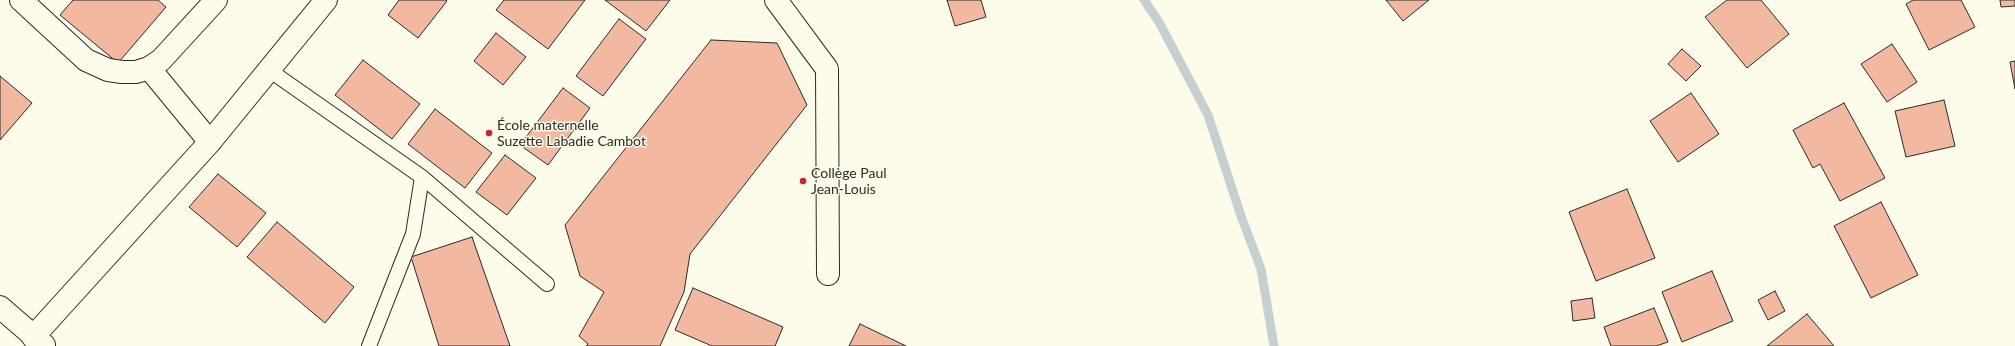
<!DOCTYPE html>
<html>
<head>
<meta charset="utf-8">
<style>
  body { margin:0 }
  canvas { display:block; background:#fdfbea }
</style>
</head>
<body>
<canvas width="2015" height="346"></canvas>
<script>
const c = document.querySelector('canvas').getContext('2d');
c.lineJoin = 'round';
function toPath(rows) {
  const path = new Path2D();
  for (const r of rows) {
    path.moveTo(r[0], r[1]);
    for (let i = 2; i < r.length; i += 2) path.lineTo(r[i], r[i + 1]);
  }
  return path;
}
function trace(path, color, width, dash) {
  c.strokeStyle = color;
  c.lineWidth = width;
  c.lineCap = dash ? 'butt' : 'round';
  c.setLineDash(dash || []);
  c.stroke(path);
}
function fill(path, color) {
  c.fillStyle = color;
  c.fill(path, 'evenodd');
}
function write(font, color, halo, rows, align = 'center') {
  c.font = font + ' Lato,sans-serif';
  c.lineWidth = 3;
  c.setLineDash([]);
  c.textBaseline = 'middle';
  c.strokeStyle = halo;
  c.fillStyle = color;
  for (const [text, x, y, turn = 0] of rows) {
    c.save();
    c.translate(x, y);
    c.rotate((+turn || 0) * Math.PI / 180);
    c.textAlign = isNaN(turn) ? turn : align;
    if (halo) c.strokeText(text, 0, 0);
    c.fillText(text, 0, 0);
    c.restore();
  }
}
trace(toPath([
  [1144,0,1159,22,1208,115,1241,216,1261,269,1274,346]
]), '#c7d0d0', 9);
const building = toPath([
  [73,0,158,0,166,7,118,63,60,15,73,0],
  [399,0,446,0,447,1,418,38,388,15,399,0],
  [504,0,585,0,548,49,496,10,504,0],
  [605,0,670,0,646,31,605,0],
  [947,0,981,0,986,17,955,26,947,0],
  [1386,0,1429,0,1403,21,1386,0],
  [1727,0,1761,0,1789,34,1747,68,1705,17,1727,0],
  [1913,0,1961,0,1975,27,1929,50,1906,4,1913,0],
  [2000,0,2015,0,2015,6,2001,7,2000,0],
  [619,19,646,39,603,96,576,76,619,19],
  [496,33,526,57,503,85,474,61,496,33],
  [711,40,777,43,807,105,690,254,684,292,660,346,586,346,588,344,579,336,604,292,580,276,565,225,711,40],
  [1892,44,1917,82,1887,102,1861,64,1892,44],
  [1682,49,1701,66,1686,81,1668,64,1682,49],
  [363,60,420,104,392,139,335,95,363,60],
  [2015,61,2015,89,2010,62,2015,61],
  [0,76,32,103,0,140,0,76],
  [563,88,590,108,548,165,520,145,563,88],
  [1691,93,1719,134,1678,162,1650,121,1691,93],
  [1944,100,1955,146,1906,157,1895,111,1944,100],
  [1844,103,1885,178,1840,201,1820,164,1813,168,1793,130,1844,103],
  [435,109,492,153,465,188,408,144,435,109],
  [505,155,536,178,507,215,476,192,505,155],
  [218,174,266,213,237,247,189,207,218,174],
  [1627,189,1655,258,1596,281,1569,212,1627,189],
  [1881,202,1918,275,1871,298,1834,226,1881,202],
  [277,222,354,287,325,323,247,257,277,222],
  [472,237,510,346,439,346,411,257,472,237],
  [1712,271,1733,321,1682,342,1662,292,1712,271],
  [693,288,783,327,775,346,712,346,675,330,693,288],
  [1775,291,1785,311,1768,320,1758,300,1775,291],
  [1592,298,1595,318,1573,321,1571,301,1592,298],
  [1654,308,1668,342,1656,346,1611,346,1604,327,1654,308],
  [1807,314,1834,346,1767,346,1807,314],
  [860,324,906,346,849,346,860,324]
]);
fill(building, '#f2b8a0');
trace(building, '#2b2b2b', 1);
const service = toPath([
  [269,70,422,177,547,284],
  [369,346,413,234,422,177]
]);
const minor = toPath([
  [21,0,86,60,108,70,122,72,136,72,149,68,161,60,216,0],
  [776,0,827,69,828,274],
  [149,68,210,142],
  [0,307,44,345],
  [33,337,210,142,326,0]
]);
trace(service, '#2b2b2b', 16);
trace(minor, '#2b2b2b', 24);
trace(service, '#fdfbea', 14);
trace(minor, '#fdfbea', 22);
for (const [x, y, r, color] of [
  [489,133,4,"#c62828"],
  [803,181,4,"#c62828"]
]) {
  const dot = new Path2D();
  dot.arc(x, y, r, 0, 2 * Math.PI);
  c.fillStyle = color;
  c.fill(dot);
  trace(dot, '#fdfbea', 1.5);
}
write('14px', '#2b2b2b', '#fdfbea', [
  ["École maternelle",497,125],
  ["Suzette Labadie Cambot",497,141],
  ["Collège Paul",811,173],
  ["Jean-Louis",811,189]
], 'left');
</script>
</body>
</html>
